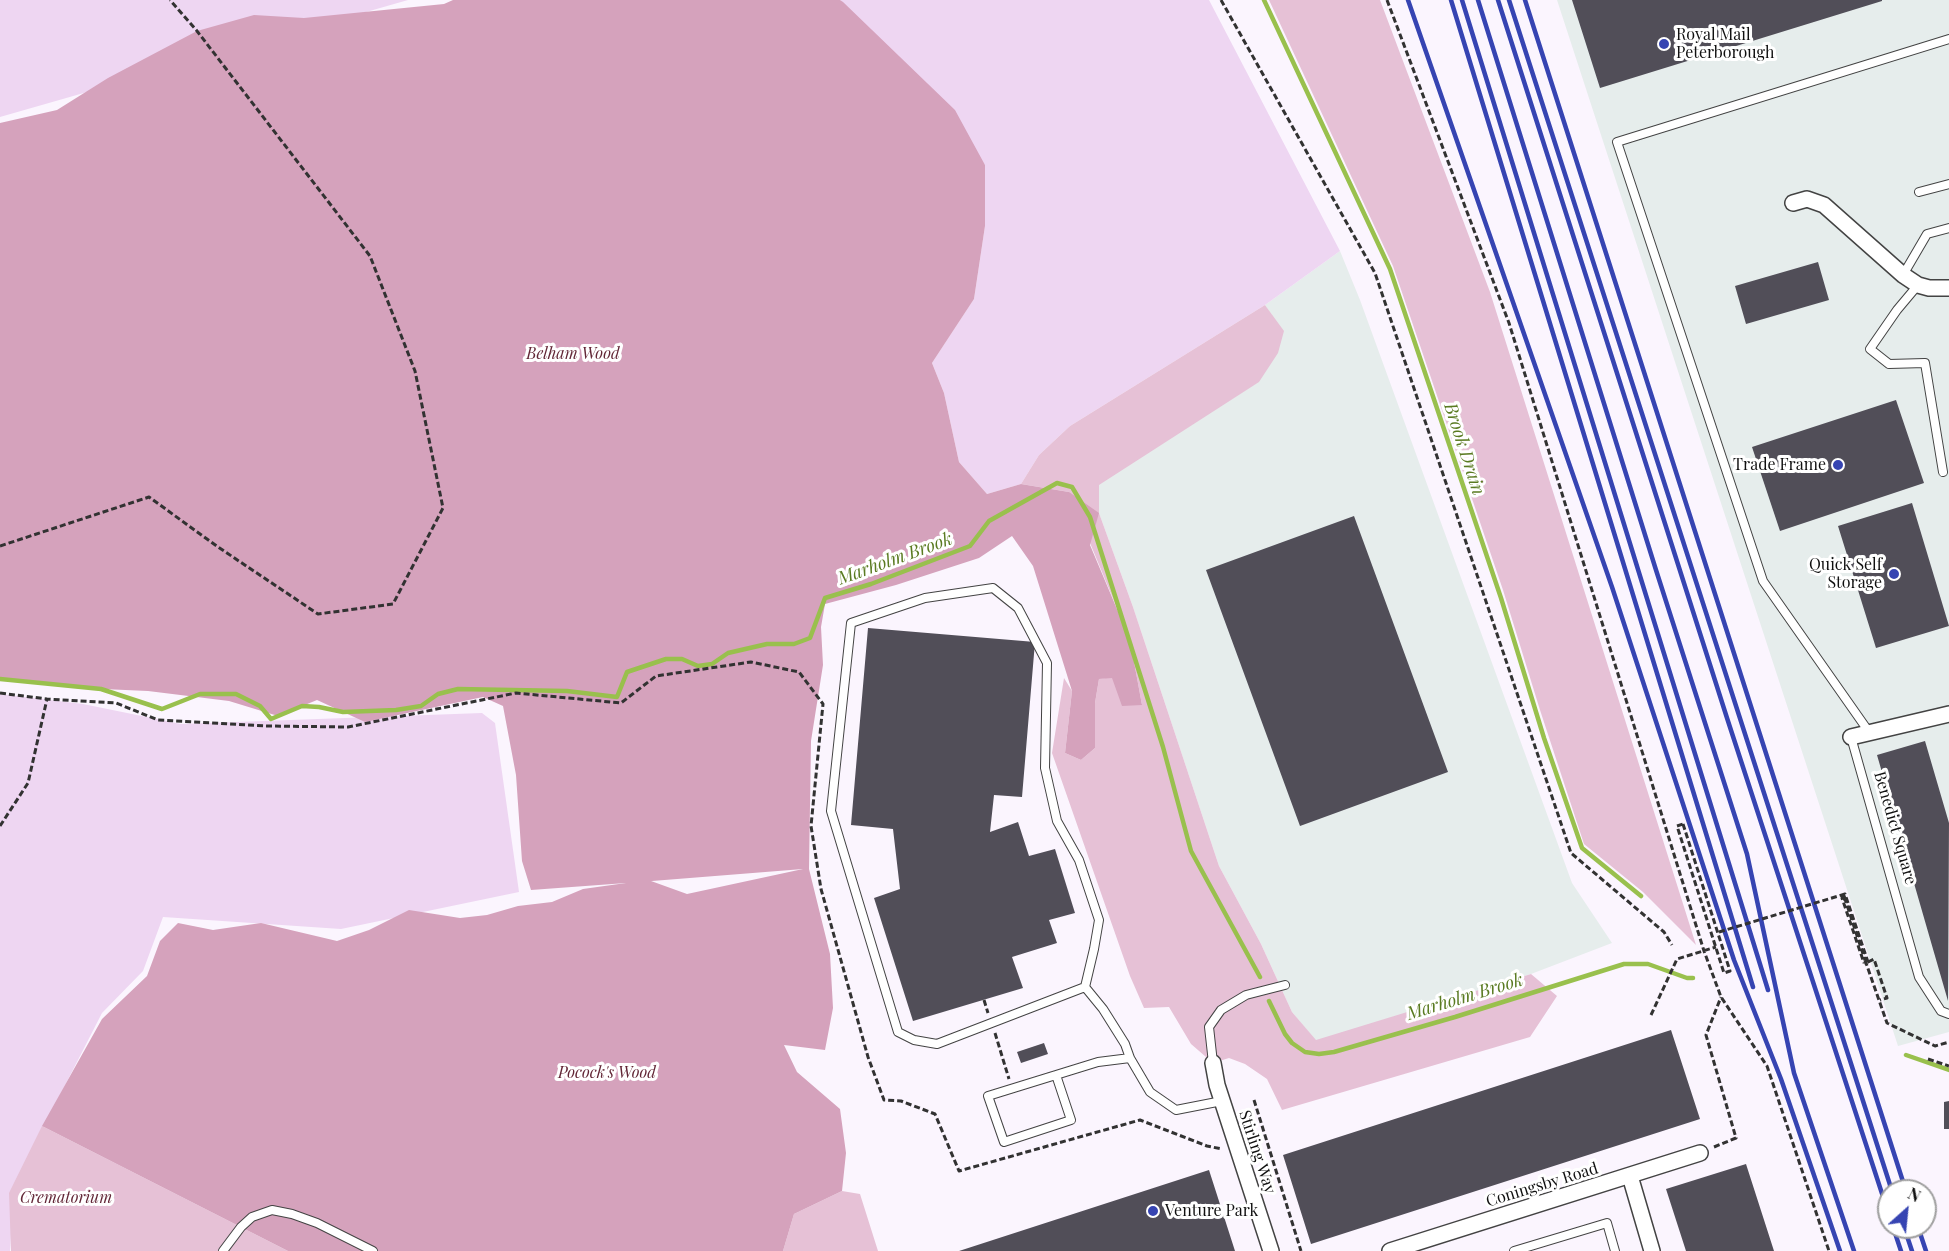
<!DOCTYPE html>
<html>
<head>
<meta charset="utf-8">
<style>
  body { margin:0 }
  #map { position:relative; width:1949px; height:1251px; overflow:hidden; background:#fbf5fe; font-family:"Playfair Display",serif }
  canvas { display:block }
  .north { position:absolute; left:1877px; top:1179px; width:60px; height:60px; box-sizing:border-box; background:#fff; border:2px solid #9f9f9f; border-radius:50%; rotate:27deg; font-size:16px; font-weight:700; line-height:24px; text-align:center; color:#101010 }
  .north::after { content:''; display:block; margin:auto; width:21px; height:27px; background:#3644b2; clip-path:polygon(50% 0,100% 100%,50% 72%,0 100%) }
</style>
</head>
<body>
<div id="map">
<canvas width="1949" height="1251"></canvas>
<div class="north">N</div>
</div>
<script>
const c = document.querySelector('canvas').getContext('2d');
c.lineJoin = 'round';
function fill(path, color) {
  c.fillStyle = color;
  c.fill(path, 'evenodd');
}
function toPath(rows) {
  const path = new Path2D();
  for (const r of rows) {
    path.moveTo(r[0], r[1]);
    for (let i = 2; i < r.length; i += 2) path.lineTo(r[i], r[i + 1]);
  }
  return path;
}
function trace(path, color, width, dash) {
  c.strokeStyle = color;
  c.lineWidth = width;
  c.lineCap = dash ? 'butt' : 'round';
  c.setLineDash(dash || []);
  c.stroke(path);
}
function write(font, color, halo, rows, align = 'center') {
  c.font = font + ' "Playfair Display",serif';
  c.lineWidth = 6;
  c.setLineDash([]);
  c.textBaseline = 'middle';
  c.strokeStyle = halo;
  c.fillStyle = color;
  for (const [text, x, y, turn = 0] of rows) {
    c.save();
    c.translate(x, y);
    c.rotate((+turn || 0) * Math.PI / 180);
    c.textAlign = isNaN(turn) ? turn : align;
    if (halo) c.strokeText(text, 0, 0);
    c.fillText(text, 0, 0);
    c.restore();
  }
}
fill(toPath([
  [1557,0,1949,0,1949,1032,1898,1046],
  [1340,251,1360,300,1572,883,1612,943,1531,974,1316,1041,1292,1012,1261,944,1219,866,1133,607,1099,513,1099,484,1258,382,1272,315,1265,305]
]), '#e6edec');
fill(toPath([
  [0,0,408,0,0,117],
  [840,0,1209,0,1340,251,1265,305,1070,426,1039,455,1021,484,987,494,959,462,944,393,932,363,974,299,985,226,985,165],
  [0,694,83,704,181,724,482,713,495,723,519,892,341,929,163,917,143,971,102,1013,14,1185,10,1251,0,1251]
]), '#eed6f2');
fill(toPath([
  [1269,0,1380,0,1490,292,1696,945,1643,892,1584,844,1540,710,1503,590,1393,266],
  [1265,305,1284,331,1278,353,1259,382,1099,485,1099,513,1133,607,1219,866,1261,944,1292,1012,1316,1040,1531,974,1557,996,1530,1037,1282,1110,1267,1079,1245,1064,1229,1058,1213,1063,1191,1044,1169,1007,1144,1008,1130,976,1052,753,1064,678,1072,691,1065,753,1081,760,1095,748,1095,703,1099,679,1112,677,1142,705,1130,640,1069,492,1021,484,1039,455,1070,426],
  [42,1126,288,1251,11,1251,9,1193],
  [842,1191,860,1194,878,1251,783,1251,794,1214]
]), '#e6c1d6');
fill(toPath([
  [453,0,840,0,843,2,955,110,985,165,985,226,974,299,932,363,944,393,959,462,987,494,1021,484,1069,492,1099,513,1090,545,1130,640,1142,705,1122,706,1112,678,1099,679,1095,703,1095,748,1081,760,1065,753,1072,691,1033,566,1012,536,979,558,896,585,825,604,821,627,823,665,811,741,809,869,830,954,833,1008,825,1050,784,1045,797,1072,840,1109,846,1153,842,1191,794,1214,783,1251,288,1251,42,1126,102,1019,147,976,160,941,178,923,213,930,261,923,337,941,369,930,409,910,460,918,487,915,518,906,552,902,583,889,626,883,531,890,522,861,516,775,503,706,483,697,365,722,317,700,278,716,229,701,148,691,80,688,0,679,0,123,57,110,108,78,197,31,254,15,304,18,444,4],
  [803,869,687,894,651,881,652,881]
]), '#d5a2bc');
trace(toPath([
  [1264,0,1390,269,1501,598,1544,738,1582,848,1641,896],
  [0,679,101,689,162,709,200,694,236,694,260,706,271,719,302,706,319,707,343,712,396,710,421,706,438,694,458,689,567,691,617,697,627,672,666,659,682,659,698,666,712,664,728,653,767,644,794,644,810,638,825,598,871,584,970,546,989,521,1057,483,1072,487,1090,517,1163,747,1191,851,1260,977],
  [1269,1001,1285,1034,1292,1043,1305,1052,1319,1054,1334,1052,1455,1017,1624,964,1648,964,1687,978,1693,978],
  [1906,1055,1949,1070]
]), '#99c04d', 4.5);
fill(toPath([
  [1572,0,1882,0,1882,1,1600,88],
  [1818,262,1829,300,1746,324,1735,286],
  [1896,400,1924,483,1780,531,1752,447],
  [1912,503,1949,626,1876,648,1838,526],
  [1354,516,1448,772,1300,826,1206,570],
  [868,628,1035,642,1022,797,994,795,990,832,1018,822,1029,856,1055,849,1075,913,1049,920,1057,943,1012,957,1023,988,913,1021,874,898,900,889,893,829,851,825],
  [1925,741,1949,823,1948,1001,1877,755],
  [1671,1030,1700,1119,1311,1244,1283,1155],
  [1044,1043,1048,1054,1021,1063,1017,1052],
  [1949,1101,1949,1129,1944,1129,1944,1102],
  [1746,1164,1774,1251,1686,1251,1666,1189],
  [1209,1170,1235,1251,959,1251]
]), '#514e58');
const lane = toPath([
  [1919,192,1949,184],
  [1903,275,1927,234,1949,228],
  [1918,285,1897,310,1870,349,1889,364,1925,363,1943,472],
  [1869,732,1763,581,1617,142,1949,39],
  [1851,737,1919,977,1941,1011,1949,1014],
  [1085,987,1094,949,1099,920,1079,860,1057,821,1045,768,1047,663,1018,608,993,588,925,598,851,623,831,811,898,1032,914,1040,937,1044,1085,987,1103,1009,1125,1044,1130,1058],
  [1213,1063,1209,1027,1221,1010,1246,995,1285,985],
  [1056,1075,1071,1120,1004,1142,988,1096,1098,1062,1130,1058,1150,1092,1176,1110,1222,1101],
  [223,1251,241,1227,252,1217,272,1210,292,1214,317,1223,373,1251],
  [1514,1251,1607,1223,1615,1251]
]);
const street = toPath([
  [1793,203,1807,199,1824,205,1903,275,1918,285,1929,288,1949,288],
  [1851,737,1949,714],
  [1213,1063,1217,1085,1271,1251],
  [1630,1176,1652,1251],
  [1390,1251,1700,1153]
]);
trace(lane, '#434343', 10);
trace(street, '#434343', 18);
trace(toPath([
  [1221,0,1375,273,1571,853,1664,932,1672,945],
  [1387,0,1509,323,1704,951,1721,997,1767,1066,1829,1251],
  [0,546,149,497,218,547,318,614,393,604,443,508,415,371,370,256,197,31,170,0],
  [0,693,47,699,116,703,158,720,266,726,348,727,516,693,621,703,656,676,751,662,799,672,823,704,811,826,821,889,868,1057,884,1100,901,1101,935,1114,959,1171,1140,1120,1207,1146,1222,1149],
  [1683,824,1730,971,1724,973,1677,826,1683,824],
  [0,826,28,783,47,699],
  [1865,960,1887,1023,1935,1046,1949,1042],
  [1868,962,1874,959,1887,998,1880,1000],
  [984,1000,988,1013],
  [1651,1015,1677,959,1716,947],
  [995,1033,1009,1079],
  [1928,1059,1949,1066],
  [1254,1100,1301,1251],
  [1714,1147,1736,1138,1706,1035,1721,997]
]), '#323232', 3, [6, 3]);
trace(lane, '#fff', 8);
trace(street, '#fff', 15);
trace(toPath([
  [1408,0,1612,587,1734,960,1781,1079,1840,1251],
  [1451,0,1753,987],
  [1462,0,1768,990],
  [1478,0,1656,570,1747,854,1794,1073,1854,1251],
  [1498,0,1727,718,1889,1215],
  [1509,0,1892,1191],
  [1525,0,1906,1191],
  [1893,1227,1901,1251],
  [1904,1227,1912,1251],
  [1918,1227,1926,1251]
]), '#3644b2', 4.5);
trace(toPath([
  [1846,897,1842,898,1864,963],
  [1843,899,1845,899,1865,960],
  [1719,932,1845,894,1868,962,1864,963]
]), '#323232', 3, [6, 3]);
for (const [x, y, r, color] of [
  [1664,44,6,"#3644b2"],
  [1838,465,6,"#3644b2"],
  [1894,574,6,"#3644b2"],
  [1153,1211,6,"#3644b2"]
]) {
  const dot = new Path2D();
  dot.arc(x, y, r, 0, 2 * Math.PI);
  c.fillStyle = color;
  c.fill(dot);
  trace(dot, '#fff', 2);
}
write('16px', '#101010', '#fff', [
  ["Royal Mail",1676,35],
  ["Peterborough",1676,53],
  ["Trade Frame",1826,465,"right"],
  ["Quick Self",1882,565,"right"],
  ["Storage",1882,583,"right"],
  ["Venture Park",1165,1211]
], 'left');
write('italic 16px', '#622636', '#fff', [
  ["Belham Wood",573,354],
  ["Pocock's Wood",607,1073],
  ["Crematorium",66,1198]
]);
write('16px', '#101010', '#fff', [
  ["Benedict Square",1895,828,74],
  ["Stirling Way",1257,1152,72],
  ["Coningsby Road",1542,1185,-17]
]);
write('italic 18px', '#5a7b22', '#fff', [
  ["Brook Drain",1464,449,72],
  ["Marholm Brook",895,559,-20],
  ["Marholm Brook",1465,997,-17]
]);
</script>
</body>
</html>
